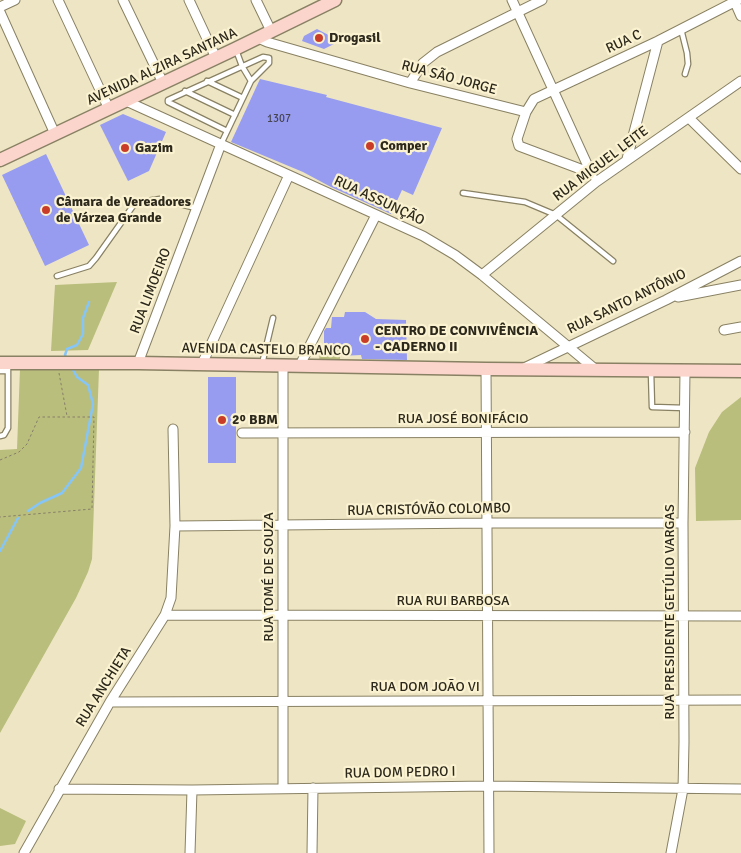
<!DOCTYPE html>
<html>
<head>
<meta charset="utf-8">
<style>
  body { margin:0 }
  canvas { display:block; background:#ede5c3 }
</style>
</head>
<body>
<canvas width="741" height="853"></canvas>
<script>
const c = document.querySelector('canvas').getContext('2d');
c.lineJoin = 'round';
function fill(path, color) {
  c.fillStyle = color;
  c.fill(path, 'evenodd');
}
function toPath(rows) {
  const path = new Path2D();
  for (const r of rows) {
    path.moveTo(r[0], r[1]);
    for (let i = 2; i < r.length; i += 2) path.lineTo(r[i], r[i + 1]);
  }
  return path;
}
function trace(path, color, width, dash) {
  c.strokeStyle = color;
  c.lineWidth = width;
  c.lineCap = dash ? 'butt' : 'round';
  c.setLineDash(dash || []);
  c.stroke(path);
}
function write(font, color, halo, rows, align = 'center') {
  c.font = font + ' Signika,sans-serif';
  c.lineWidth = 4.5;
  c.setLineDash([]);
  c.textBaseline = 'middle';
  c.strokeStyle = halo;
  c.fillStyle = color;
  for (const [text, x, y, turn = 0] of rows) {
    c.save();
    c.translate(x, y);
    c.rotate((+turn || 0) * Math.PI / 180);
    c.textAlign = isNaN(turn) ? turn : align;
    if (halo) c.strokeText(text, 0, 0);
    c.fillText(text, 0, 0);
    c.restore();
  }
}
fill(toPath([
  [117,282,88,350,51,351,55,285],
  [340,350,340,360,319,360,320,351],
  [20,369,99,369,92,559,88,572,76,598,0,733,0,450,17,449],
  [741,397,741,520,696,521,695,468,709,432,722,412],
  [0,808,26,821,15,844,0,846]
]), '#babe7c');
trace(toPath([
  [67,359,65,355,67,349,77,345,83,334,83,318,89,302],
  [28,511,40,503,62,493,81,468,93,404,88,385,77,377,72,368],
  [0,551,18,518]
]), '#85c5f7', 2.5);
fill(toPath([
  [317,29,340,41,324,49,302,41,304,36],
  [260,79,327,95,326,97,442,128,413,195,402,190,391,214,331,187,303,172,231,142],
  [123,114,166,132,149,171,128,181,100,125],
  [46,154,89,245,45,266,2,175],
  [345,312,365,312,376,319,406,320,407,360,362,359,361,355,340,356,340,350,324,352,324,331,326,328,331,328,332,317,344,317],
  [208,377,236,377,236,463,208,463]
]), '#979cf0');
const lane = toPath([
  [681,29,687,53,688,64,685,74],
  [207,81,243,98],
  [185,91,235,115],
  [227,131,168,102,168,100,263,57,269,58,269,63,251,81],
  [221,144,251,81,242,66,236,50],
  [463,193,525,202,556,215,613,261],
  [57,276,89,266,96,258,133,206,140,202,160,199,196,208],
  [262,364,273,318],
  [0,371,8,371],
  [651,372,652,407,685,408],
  [0,436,4,435,8,428,8,364]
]);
const street = toPath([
  [58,0,109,109],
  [123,0,163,83],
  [189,0,216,58],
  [256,0,271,31],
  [512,0,592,175],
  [734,0,741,16],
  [0,7,15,0],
  [0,12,55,134],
  [258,38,267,42,410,83,526,112],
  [410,83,423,63,437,52,542,0],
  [126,101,423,236,455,255,482,275,595,369],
  [689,118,741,169],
  [627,159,658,41],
  [591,173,519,146,517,139,526,112,534,99,658,41,738,0],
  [482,275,596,182,741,81],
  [678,297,741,285],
  [724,330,741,327],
  [138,363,221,144],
  [202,364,289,175],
  [300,365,376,215],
  [524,368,666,300,741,261],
  [486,369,489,853],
  [242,433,685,432],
  [175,526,487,523,683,523],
  [165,615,741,616],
  [110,702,741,700],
  [283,788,283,365],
  [59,789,192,790,488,786,741,789],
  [24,853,110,702,165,615,171,598,175,526,173,429],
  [190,853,192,790],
  [312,853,313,788],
  [671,853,683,789,684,742,683,523,685,371]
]);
const secondary = toPath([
  [0,160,235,49,335,0],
  [0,363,138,363,486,369,741,371]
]);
trace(lane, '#898163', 7);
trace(street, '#898163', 11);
trace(secondary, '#898163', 15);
trace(toPath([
  [59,373,67,416],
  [0,460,19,452,27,444,39,417,94,417,92,509,0,517]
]), '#857f69', 1, [2.5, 2.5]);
trace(lane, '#fff', 4.5);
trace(street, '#fff', 9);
trace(secondary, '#fbd4cc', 12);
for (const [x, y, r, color] of [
  [319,38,5,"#c93d28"],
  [370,146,5,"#c93d28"],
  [125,148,5,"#c93d28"],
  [46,210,5,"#c93d28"],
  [365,339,5,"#c93d28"],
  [222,420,5,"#c93d28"]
]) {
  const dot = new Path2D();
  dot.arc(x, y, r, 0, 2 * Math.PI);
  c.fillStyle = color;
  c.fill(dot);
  trace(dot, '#faf2d0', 2);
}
write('11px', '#474551', null, [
  ["1307",279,119]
]);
write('bold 14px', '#2c281c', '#faf2d0', [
  ["Drogasil",329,38],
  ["Comper",380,146],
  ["Gazim",135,148],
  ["Câmara de Vereadores",56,202],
  ["de Várzea Grande",56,218],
  ["CENTRO DE CONVIVÊNCIA",375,331],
  ["- CADERNO II",375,347],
  ["2º BBM",232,420]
], 'left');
write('14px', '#2c281c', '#faf2d0', [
  ["RUA C",624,42,-25],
  ["AVENIDA ALZIRA SANTANA",162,67,-25],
  ["RUA SÃO JORGE",449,78,15],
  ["RUA MIGUEL LEITE",601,164,-37],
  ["RUA ASSUNÇÃO",379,201,25],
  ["RUA LIMOEIRO",151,291,-69],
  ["RUA SANTO ANTÔNIO",627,302,-26],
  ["AVENIDA CASTELO BRANCO",266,350,1],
  ["RUA JOSÉ BONIFÁCIO",463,419],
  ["RUA CRISTÓVÃO COLOMBO",429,510,-1],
  ["RUA TOMÉ DE SOUZA",269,577,-90],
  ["RUA RUI BARBOSA",453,601],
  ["RUA PRESIDENTE GETÚLIO VARGAS",670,612,-90],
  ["RUA ANCHIETA",104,687,-58],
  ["RUA DOM JOÃO VI",425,687],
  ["RUA DOM PEDRO I",400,773,-1]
]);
</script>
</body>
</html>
